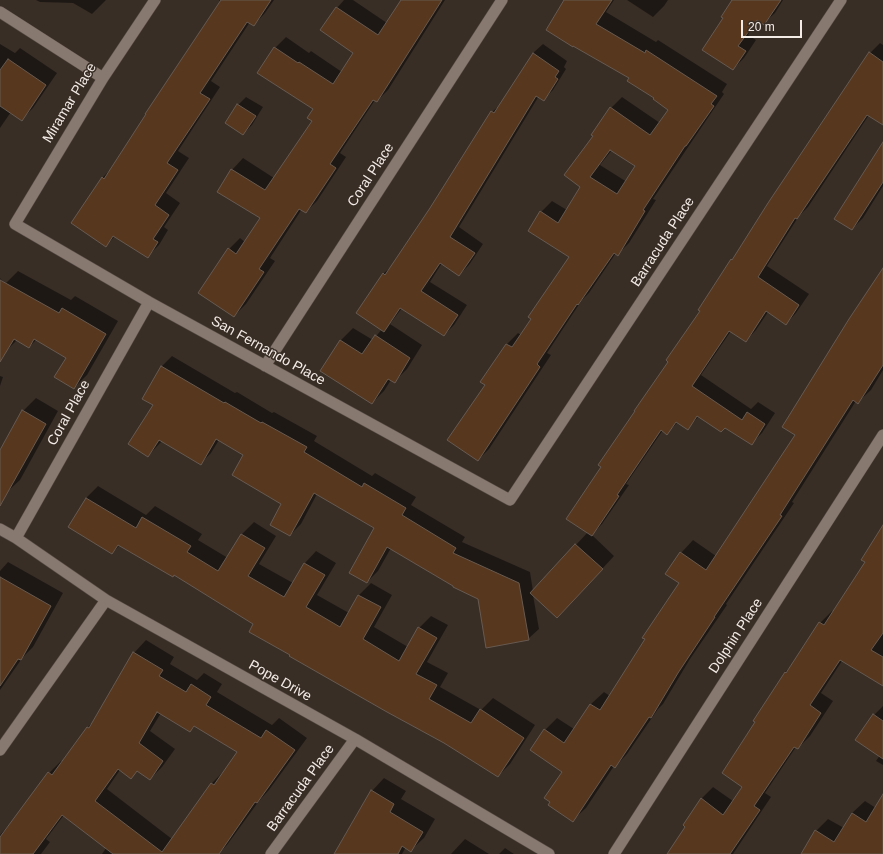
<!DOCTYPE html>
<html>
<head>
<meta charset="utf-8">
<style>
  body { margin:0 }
  #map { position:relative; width:883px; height:854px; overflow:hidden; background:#392e26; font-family:Arial,sans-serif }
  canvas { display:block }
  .scale { position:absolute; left:741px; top:20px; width:61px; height:18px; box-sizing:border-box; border:2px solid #f3ebe6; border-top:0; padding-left:5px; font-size:12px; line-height:14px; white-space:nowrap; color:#f3ebe6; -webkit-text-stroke:3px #392e26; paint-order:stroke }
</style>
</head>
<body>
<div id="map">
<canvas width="883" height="854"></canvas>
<div class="scale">20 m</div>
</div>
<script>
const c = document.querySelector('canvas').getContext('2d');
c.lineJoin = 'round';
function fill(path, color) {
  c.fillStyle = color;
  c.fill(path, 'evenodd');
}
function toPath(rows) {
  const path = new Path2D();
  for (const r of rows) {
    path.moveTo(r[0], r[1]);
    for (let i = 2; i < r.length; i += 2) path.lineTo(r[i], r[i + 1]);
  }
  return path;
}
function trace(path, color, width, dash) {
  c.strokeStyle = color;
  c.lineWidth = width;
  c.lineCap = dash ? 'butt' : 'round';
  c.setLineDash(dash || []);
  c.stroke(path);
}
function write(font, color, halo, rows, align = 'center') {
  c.font = font + ' Arial,sans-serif';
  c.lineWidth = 3;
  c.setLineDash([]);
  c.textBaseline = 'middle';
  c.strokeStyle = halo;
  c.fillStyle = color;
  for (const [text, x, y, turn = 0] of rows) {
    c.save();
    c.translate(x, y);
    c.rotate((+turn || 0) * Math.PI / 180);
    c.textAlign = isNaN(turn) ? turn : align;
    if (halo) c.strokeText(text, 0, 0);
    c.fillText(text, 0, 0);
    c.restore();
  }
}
fill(toPath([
  [36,0,106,0,92,14,73,3,40,2],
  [219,0,274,0,265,13,254,25,250,22,211,81,220,87,178,151,189,158,166,193,180,203,164,227,168,230,159,245,147,257,115,236,106,246,102,178,113,167,221,3],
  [344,0,353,0,387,23,402,0,445,0,388,90,377,101,375,100,340,153,346,157,317,201,306,212,302,209,270,258,275,261,246,304,234,316,229,249,240,238,245,242,261,218,232,170,243,158,274,178,313,121,314,108,275,48,286,37,309,53,311,51,342,72,355,53,322,30,337,8],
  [568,0,614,0,606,12,656,42,658,40,727,84,722,92,724,94,653,199,656,200,629,243,618,254,616,253,589,293,582,300,547,353,551,355,489,449,478,460,486,385,482,382,507,344,518,333,521,335,570,256,541,212,552,201,567,210,581,187,594,136,592,134,611,108,622,97,660,123,669,109,631,78],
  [612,150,637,166,627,182,600,165],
  [627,0,668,0,664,6,653,17],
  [734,0,783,0,775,13,764,23,759,20,748,35,756,40,744,58,733,69,724,18],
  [880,43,883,45,883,124,869,115,808,207,799,216,767,266,809,294,796,313,786,324,768,312,756,330,746,341,731,331,701,375,751,409,758,402,775,413,762,433,751,444,725,427,699,416,687,429,678,422,667,433,663,430,626,484,629,485,602,524,592,535,614,556,570,604,533,595,539,629,528,639,478,598,455,586,391,548,378,571,367,582,375,527,317,494,301,524,290,535,283,503,244,455,219,440,211,453,200,464,162,441,148,456,154,405,143,398,162,366,172,356,235,393,237,392,272,413,274,412,317,436,314,441,372,476,375,473,416,497,411,505,465,537,462,542,530,572,533,591,588,532,670,361,701,311,699,309,732,260,736,255,870,53],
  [0,44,15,53,20,48,57,73,33,108,22,119,11,112,0,128],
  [543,44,567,61,564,67,566,69,553,90,543,100,539,96,459,227,483,244,469,265,459,275,442,263,430,282,467,305,454,325,444,335,402,308,390,324,422,345,407,369,394,382,391,380,384,391,372,403,341,340,353,328,373,340,382,329,383,274,393,265,431,209,492,112,502,103,533,53],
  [246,97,263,107,252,125,243,134,238,105],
  [883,144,883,186,863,218,852,229],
  [18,271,71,300,75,296,118,321,87,375,74,388,67,358,36,340,29,347,17,340,6,351,0,348,0,278,5,284],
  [883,272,883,370,871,390,858,402,856,401,792,502,794,503,726,604,727,605,690,659,663,704,658,709,627,754,615,767,614,766,586,808,573,820,563,771,545,730,557,718,574,729,591,704,604,692,610,696,681,583,681,553,693,540,716,556,796,435],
  [0,376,3,377,0,386],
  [36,398,58,411,20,480,7,492,0,488,0,452,23,411],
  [98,486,146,515,155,506,202,534,198,540,228,558,242,534,254,522,276,536,259,564,293,583,305,563,316,551,336,563,317,595,349,613,359,595,371,583,392,595,374,627,408,647,419,628,431,616,448,625,427,662,448,673,440,687,481,710,493,698,535,725,510,764,498,776,445,742,291,655,255,623,174,574,120,545,112,553,86,498],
  [883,526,883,685,842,661,821,693,833,701,810,736,798,748,796,747,765,793,771,797,733,854,668,854,687,827,701,799,713,787,733,801,743,787,757,722,785,672,791,667,820,623,832,611,834,612,867,562],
  [8,562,63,593,33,647,23,657,0,690,0,571],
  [146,640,174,657,170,664,197,680,204,673,222,684,217,692,272,725,279,718,307,738,269,790,259,801,227,845,218,854,102,854,106,848,64,815,46,839,50,842,41,854,0,854,0,835,16,817,49,773,61,761,63,762,88,727,94,721,134,653],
  [161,713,190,731,195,726,239,751,224,771,212,783,172,839,107,789,120,770,131,778,138,770,150,779,162,767,175,749,150,731],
  [883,706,883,765,876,761,880,755,874,715],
  [384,778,406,791,401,799,435,819,424,838,411,850,406,847,402,854,334,854,372,791],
  [883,796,883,854,810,854,816,831,828,819,844,828,852,813,865,801,876,808],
  [465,839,489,854,451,854],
  [505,848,514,854,499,854]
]), '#0007');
const building = toPath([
  [221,0,271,0,254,26,247,22,200,93,210,99,167,163,178,170,155,205,169,215,153,239,158,242,148,258,113,236,106,247,71,223,102,177,104,179,146,114,145,114,221,0],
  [401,0,442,0,377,102,373,100,330,164,336,168,306,213,299,209,259,269,264,272,234,317,198,293,228,248,236,254,260,218,217,192,231,169,265,190,312,121,307,118,313,109,257,73,274,47,298,63,299,62,333,84,353,53,320,30,336,7,378,35,401,0],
  [564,0,612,0,596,24,645,53,646,50,717,96,711,104,714,106,686,146,685,146,643,210,645,211,618,256,614,253,578,305,577,304,537,364,540,367,478,461,447,440,485,385,480,382,506,344,512,347,531,319,528,317,569,257,528,231,540,211,558,223,580,187,564,175,593,136,591,135,610,107,650,135,668,110,653,99,654,98,627,81,629,78,573,46,573,47,546,30,564,0],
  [610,150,635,166,617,194,590,177,610,150],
  [732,0,781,0,764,25,757,20,738,46,746,51,733,70,702,50,723,18,721,17,732,0],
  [869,52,883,62,883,125,867,115,797,219,795,218,758,277,799,305,786,325,766,311,746,342,729,331,692,386,742,420,747,412,765,424,752,445,725,428,721,432,697,416,688,430,676,422,667,435,661,430,617,495,619,496,592,536,566,519,601,467,598,465,635,411,634,411,668,362,666,360,700,311,698,310,731,259,732,260,768,203,869,52],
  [533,53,559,71,555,77,558,79,544,101,536,96,450,237,475,253,459,276,440,263,421,291,458,315,444,336,400,308,384,332,356,313,383,273,385,275,430,208,491,111,494,113,533,53],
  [8,59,46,85,22,121,0,106,0,70,8,59],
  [237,104,256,116,243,135,225,123,237,104],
  [883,142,883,182,852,230,834,219,883,142],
  [883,268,883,365,858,404,853,400,780,515,782,516,714,617,715,617,678,673,651,718,649,717,615,768,611,765,573,822,548,805,550,802,544,798,562,772,530,750,544,729,564,743,590,704,600,710,645,639,642,638,679,583,665,574,680,552,706,570,795,435,782,427,849,319,883,268],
  [0,280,59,313,62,308,106,334,74,389,54,377,66,358,34,339,29,348,14,339,0,362,0,280],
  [375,335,410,358,395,383,388,379,372,404,320,371,340,340,362,354,375,335],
  [161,366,224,403,225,402,261,423,262,422,307,447,304,452,362,487,364,483,406,508,402,515,456,548,453,553,519,583,529,640,486,648,478,599,453,587,453,586,387,547,367,583,349,573,374,528,314,493,290,536,270,525,281,504,232,475,243,455,216,439,201,465,159,440,148,457,128,444,153,405,142,399,161,366],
  [22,410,46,424,0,506,0,450,22,410],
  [86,498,136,528,142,517,191,546,187,552,218,571,241,534,265,548,248,576,284,597,304,563,325,575,306,607,340,627,358,595,381,607,363,639,399,661,418,627,437,638,416,674,437,685,429,699,471,723,480,709,524,738,498,777,444,743,387,712,289,656,290,655,249,632,253,624,174,575,173,577,118,545,112,554,68,527,86,498],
  [883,525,883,633,871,650,883,657,883,686,840,660,810,705,821,713,798,749,794,747,754,806,760,810,730,854,667,854,685,827,683,825,701,798,723,815,742,787,722,773,755,722,753,721,785,672,786,673,819,622,824,625,865,562,861,560,883,525],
  [575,544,603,569,557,618,530,593,575,544],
  [0,577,51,606,21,660,18,659,0,686,0,577],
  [133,652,163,670,159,676,186,692,191,684,211,697,206,705,261,738,266,730,295,750,257,803,255,802,219,854,113,854,62,815,33,854,0,854,0,837,48,772,52,775,87,727,89,728,133,652],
  [157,712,190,732,194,726,237,752,214,785,211,783,162,852,95,801,118,769,131,779,137,771,150,780,163,761,139,743,157,712],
  [873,714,883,721,883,759,855,740,873,714],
  [371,790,394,804,390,812,423,832,411,852,402,846,398,854,334,854,371,790],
  [883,794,883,854,801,854,815,830,834,842,852,813,866,822,883,794]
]);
fill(building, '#57371d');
trace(building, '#675a51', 1);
const minor = toPath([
  [155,0,103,78,15,224,149,302,510,500,841,0],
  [0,12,103,78],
  [265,366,502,0],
  [0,529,16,538,106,600,355,739,549,854],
  [16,538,149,302],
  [0,750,106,600],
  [271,854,355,739],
  [614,854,883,435]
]);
trace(minor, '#574d46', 12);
trace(minor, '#877970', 11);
write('14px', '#f3ebe6', '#392e26', [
  ["Miramar Place",70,103,-59],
  ["Coral Place",371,175,-57],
  ["Barracuda Place",663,242,-57],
  ["San Fernando Place",268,351,29],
  ["Coral Place",69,413,-61],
  ["Dolphin Place",736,636,-57],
  ["Pope Drive",280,681,29],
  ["Barracuda Place",301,788,-54]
]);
</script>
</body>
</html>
